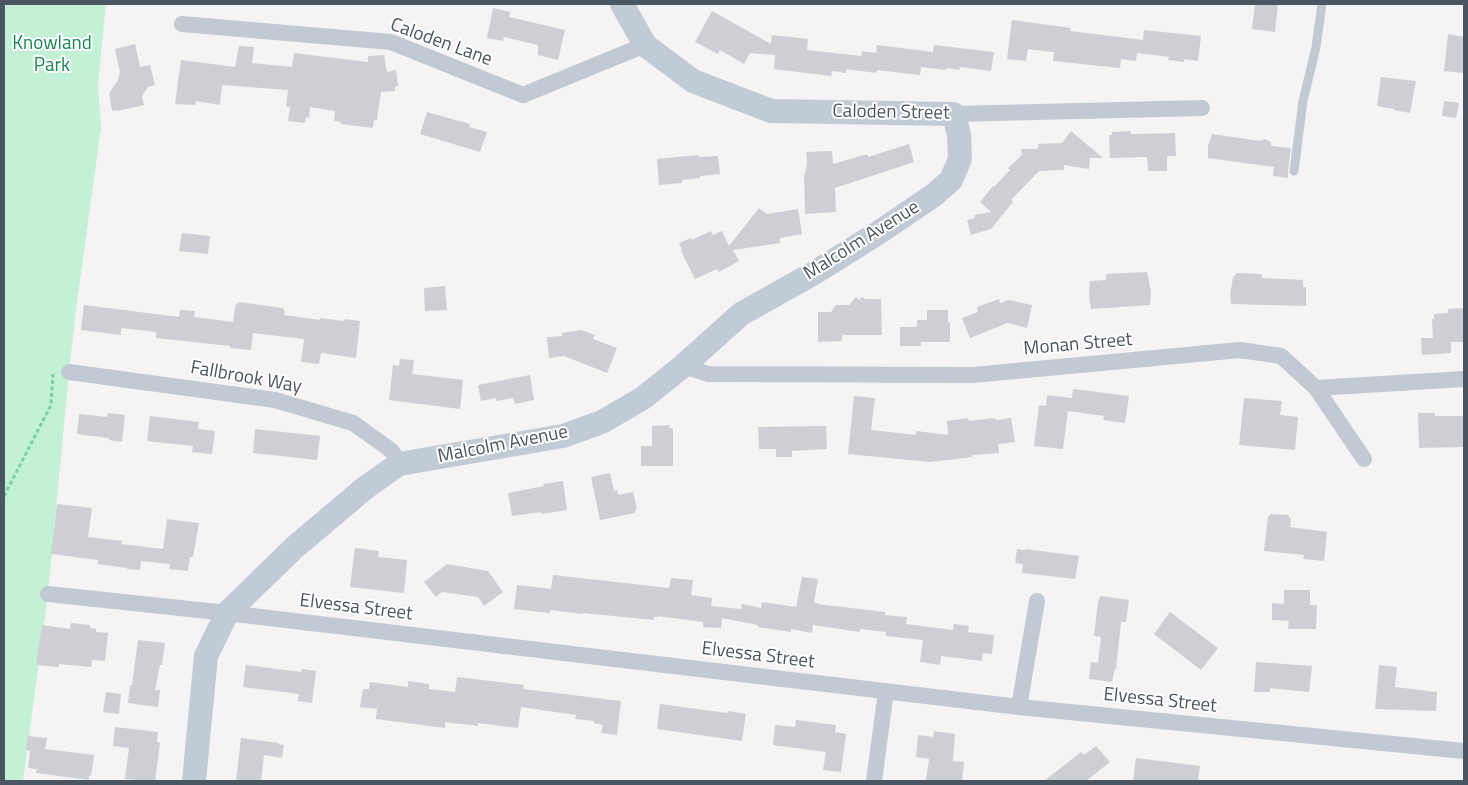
<!DOCTYPE html>
<html>
<head>
<meta charset="utf-8">
<style>
  body { margin:0 }
  #map { position:relative; width:1468px; height:785px; overflow:hidden; background:#f5f3f3; font-family:"Titillium Web",sans-serif }
  canvas { display:block }
  .frame { position:absolute; inset:0; border:5px solid #4a5661; pointer-events:none }
</style>
</head>
<body>
<div id="map">
<canvas width="1468" height="785"></canvas>
<div class="frame"></div>
</div>
<script>
const c = document.querySelector('canvas').getContext('2d');
c.lineJoin = 'round';
function fill(path, color) {
  c.fillStyle = color;
  c.fill(path, 'evenodd');
}
function toPath(rows) {
  const path = new Path2D();
  for (const r of rows) {
    path.moveTo(r[0], r[1]);
    for (let i = 2; i < r.length; i += 2) path.lineTo(r[i], r[i + 1]);
  }
  return path;
}
function trace(path, color, width, dash) {
  c.strokeStyle = color;
  c.lineWidth = width;
  c.lineCap = dash ? 'butt' : 'round';
  c.setLineDash(dash || []);
  c.stroke(path);
}
function write(font, color, halo, rows, align = 'center') {
  c.font = font + ' "Titillium Web",sans-serif';
  c.lineWidth = 4;
  c.setLineDash([]);
  c.textBaseline = 'middle';
  c.strokeStyle = halo;
  c.fillStyle = color;
  for (const [text, x, y, turn = 0] of rows) {
    c.save();
    c.translate(x, y);
    c.rotate((+turn || 0) * Math.PI / 180);
    c.textAlign = isNaN(turn) ? turn : align;
    if (halo) c.strokeText(text, 0, 0);
    c.fillText(text, 0, 0);
    c.restore();
  }
}
fill(toPath([
  [4,4,106,4,98,84,101,128,77,302,69,372,48,594,23,781,4,781]
]), '#c3f1d5');
fill(toPath([
  [1255,4,1278,4,1275,32,1252,29],
  [493,8,510,12,509,17,565,30,558,60,538,55,538,45,504,37,503,41,487,38],
  [712,11,771,44,772,35,808,39,807,50,861,56,862,51,876,53,877,45,933,52,934,45,994,52,991,71,960,67,959,70,947,68,947,70,921,67,920,75,877,70,876,73,846,69,846,73,832,71,831,76,774,69,775,55,750,53,744,64,720,50,718,54,695,42],
  [1012,20,1071,28,1070,31,1143,40,1144,30,1201,36,1198,61,1184,59,1184,62,1168,60,1169,57,1137,53,1136,61,1121,59,1120,68,1053,61,1054,52,1028,49,1026,61,1007,59],
  [1448,34,1464,37,1464,73,1444,71],
  [135,44,140,67,150,65,155,85,148,87,142,96,144,105,117,111,117,110,112,111,109,93,118,80,120,72,115,49],
  [239,46,254,47,252,63,292,67,294,53,368,62,368,56,384,55,387,72,396,70,398,86,395,87,395,91,381,92,377,120,374,120,373,128,340,124,341,122,334,121,335,111,310,107,309,118,306,117,305,123,288,121,290,107,286,106,288,90,222,85,220,105,196,101,195,105,175,104,181,60,235,67],
  [1381,77,1416,81,1410,113,1394,110,1394,109,1377,106],
  [1444,101,1459,103,1456,118,1442,116],
  [427,112,470,124,469,127,487,132,480,152,420,134],
  [1071,131,1103,158,1090,158,1089,169,1064,165,1064,170,1039,171,1011,200,1013,202,991,229,971,235,967,220,975,218,974,215,991,212,980,202,993,186,994,187,1010,170,1008,168,1022,155,1021,149,1038,149,1038,144,1062,143],
  [1131,131,1131,134,1175,133,1176,156,1167,156,1167,171,1148,171,1147,157,1110,158,1109,135,1112,135,1112,132],
  [1212,134,1260,141,1265,139,1271,142,1271,146,1291,148,1288,170,1288,178,1273,176,1274,167,1208,158,1208,146],
  [909,144,914,162,835,188,836,212,805,214,804,174,805,174,807,163,806,152,832,151,833,164,864,155,868,155,868,157],
  [698,155,698,157,718,156,720,174,700,176,700,178,682,180,682,183,659,185,657,159],
  [759,208,767,214,798,209,802,234,780,238,780,243,733,250,739,261,719,272,717,269,695,279,681,251,682,250,679,243,691,238,692,240,711,231,713,235,722,231,729,246],
  [182,233,210,236,208,254,179,251],
  [1147,272,1151,291,1150,305,1091,309,1089,295,1090,281,1106,280,1106,274],
  [1237,273,1262,274,1262,278,1303,280,1303,287,1306,287,1306,306,1231,304,1230,294,1233,278],
  [445,286,447,310,425,311,424,288],
  [856,297,859,300,862,297,865,299,881,299,882,335,842,335,842,341,818,342,818,312,831,312,836,305,849,305],
  [999,299,1000,303,1009,300,1032,305,1027,328,1008,323,970,338,962,318,978,312,977,307],
  [239,302,283,308,283,310,285,310,284,315,320,320,320,318,344,321,345,319,360,321,356,358,321,353,319,364,301,362,304,339,253,333,251,350,230,348,230,346,156,338,156,332,121,328,121,335,81,330,84,305,179,317,180,310,195,311,194,317,233,322,236,303,238,304],
  [1464,308,1464,342,1451,342,1451,353,1422,355,1421,338,1433,338,1432,319,1434,319,1434,314,1448,313,1448,309],
  [927,310,948,310,948,323,950,322,950,342,921,342,921,346,900,346,900,327,917,327,917,320,927,320],
  [581,330,595,335,593,339,617,348,607,373,564,356,549,358,547,337,562,336,562,333],
  [400,359,414,360,412,374,463,380,460,409,389,400,393,365,399,366],
  [530,375,534,400,515,404,513,398,496,401,496,398,481,401,478,385],
  [1073,389,1129,396,1125,423,1103,420,1104,416,1068,411,1063,449,1034,446,1039,405,1046,406,1047,395,1072,398],
  [854,396,875,398,871,430,916,435,916,431,948,435,947,421,968,418,969,421,995,418,996,420,1011,418,1015,442,998,444,999,453,972,455,972,457,930,462,848,454],
  [1244,398,1282,401,1280,415,1298,417,1295,450,1239,445],
  [108,413,125,415,122,442,109,440,109,438,77,434,79,414,107,417],
  [1418,413,1435,413,1435,416,1464,416,1464,447,1419,448],
  [150,416,199,422,198,429,215,431,212,454,192,452,193,446,147,441],
  [670,425,669,428,673,428,673,466,641,466,641,446,652,446,652,426],
  [826,426,827,449,792,451,792,457,776,457,776,449,759,449,758,427],
  [255,429,320,436,317,460,253,453],
  [610,473,614,491,617,490,618,495,633,492,637,509,635,510,635,513,600,520,591,477],
  [563,481,567,510,541,514,541,512,512,516,508,493,544,486,543,484],
  [57,504,92,508,88,537,122,541,121,544,163,549,167,519,199,523,193,557,190,557,188,571,169,569,170,564,141,561,140,570,127,569,127,568,98,564,98,560,51,554],
  [1270,514,1289,515,1289,518,1291,518,1290,527,1327,532,1324,561,1303,559,1304,555,1264,551,1268,516,1270,516],
  [355,548,379,551,378,557,407,560,404,593,350,587],
  [1017,549,1025,550,1025,549,1079,556,1075,579,1022,573,1023,564,1015,563],
  [447,564,488,571,503,592,484,606,478,597,442,592,436,597,424,582],
  [553,575,669,588,671,578,693,580,691,595,712,598,711,606,741,609,742,604,761,608,762,602,796,607,802,577,818,579,814,602,817,603,817,604,885,612,885,615,907,617,906,624,953,630,954,624,969,626,968,632,994,635,992,654,983,653,982,661,941,656,940,665,920,662,923,640,886,636,886,632,860,629,860,632,813,625,812,633,791,629,791,632,758,627,758,625,722,618,721,628,703,627,703,622,657,616,657,617,654,617,654,620,583,613,583,614,550,610,550,613,514,609,517,585,551,589],
  [1284,590,1310,590,1310,605,1317,605,1316,629,1288,629,1289,621,1272,620,1272,603,1284,604],
  [1100,596,1129,600,1126,622,1121,622,1116,669,1115,669,1112,682,1089,679,1091,662,1098,663,1101,637,1094,636,1098,601,1099,601],
  [1170,612,1218,648,1201,670,1154,634],
  [71,623,90,625,90,628,96,629,96,632,108,633,105,661,92,660,91,667,59,664,59,667,36,665,42,625,70,629],
  [138,640,165,643,162,665,160,665,155,690,160,690,158,707,128,703,130,685,132,685],
  [1256,662,1312,666,1309,692,1270,688,1270,692,1254,692],
  [246,665,301,672,302,669,316,671,312,703,298,701,299,694,243,687],
  [1379,665,1397,667,1395,687,1437,692,1436,711,1375,709],
  [457,677,524,685,523,689,621,701,617,735,601,733,603,725,594,723,594,721,575,719,576,715,521,707,518,728,478,723,478,726,445,722,445,728,376,719,377,709,360,707,363,689,369,689,370,682,408,687,408,681,429,684,429,689,455,692],
  [106,692,121,694,119,714,103,712],
  [660,704,727,713,728,711,746,714,742,741,657,729],
  [796,720,836,725,835,732,846,734,841,772,823,770,826,752,773,745,775,725,795,727],
  [115,727,158,732,157,742,160,743,155,781,137,781,138,780,125,779,129,748,113,746],
  [934,731,955,734,953,761,964,762,962,781,953,780,953,781,926,781,929,759,916,757,918,735,933,737],
  [28,736,47,738,45,749,94,755,91,776,89,775,89,780,36,773,37,769,28,768,30,751,26,750],
  [241,738,279,743,279,744,284,745,282,758,264,755,261,781,236,781],
  [1096,746,1110,762,1086,781,1044,781,1081,752,1084,755],
  [1136,758,1200,766,1198,781,1133,781]
]), '#cdcfd5');
trace(toPath([
  [4,496,51,405,53,374]
]), '#7ad0a6', 3, [4, 2.5]);
trace(toPath([
  [1294,171,1303,101,1316,47,1322,4]
]), '#c1cad2', 9);
trace(toPath([
  [182,24,391,42,523,95,645,45],
  [954,114,1202,108],
  [683,366,708,374,973,375,1240,350,1281,356,1316,388,1464,379],
  [69,372,275,400,353,423,392,451,399,464],
  [1316,388,1364,459],
  [48,594,227,613,1019,707,1464,751],
  [1019,707,1037,601],
  [874,781,886,691]
]), '#c1cad2', 16);
trace(toPath([
  [194,781,206,656,227,613,295,547,365,488,399,464,563,436,602,422,643,398,683,366,741,314,814,273,878,233,934,195,951,180,960,159,959,135,954,114,771,111,693,81,645,45,622,4]
]), '#c1cbd6', 24);
write('19px', '#4a5661', '#fff', [
  ["Caloden Lane",441,43,20],
  ["Caloden Street",891,113,1],
  ["Malcolm Avenue",862,241,-32],
  ["Monan Street",1078,345,-5],
  ["Fallbrook Way",246,378,10],
  ["Malcolm Avenue",503,445,-11],
  ["Elvessa Street",356,608,7],
  ["Elvessa Street",758,656,7],
  ["Elvessa Street",1160,701,6]
]);
write('19px', '#17864f', '#fff', [
  ["Knowland",52,44],
  ["Park",52,66]
]);
</script>
</body>
</html>
